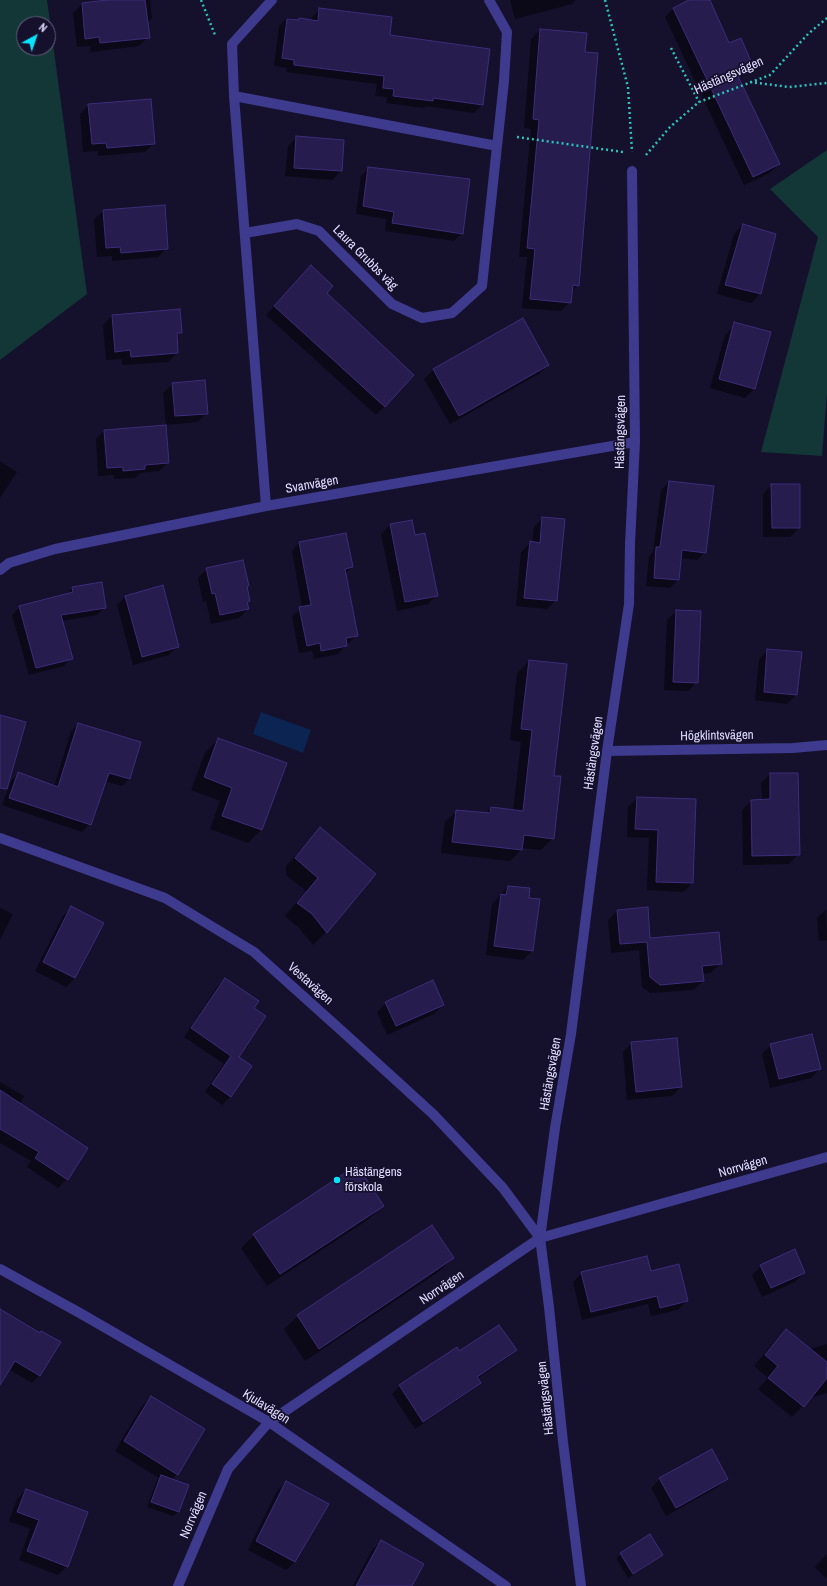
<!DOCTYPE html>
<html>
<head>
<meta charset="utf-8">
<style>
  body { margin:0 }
  #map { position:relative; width:827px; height:1586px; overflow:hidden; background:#15102c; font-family:"Archivo Narrow",sans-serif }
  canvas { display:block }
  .north { position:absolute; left:16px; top:16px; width:40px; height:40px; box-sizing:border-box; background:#15102c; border:1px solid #666280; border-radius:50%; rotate:40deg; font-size:11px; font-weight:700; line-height:16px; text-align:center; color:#e0dcff }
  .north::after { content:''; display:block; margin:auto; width:14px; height:18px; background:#08e4ff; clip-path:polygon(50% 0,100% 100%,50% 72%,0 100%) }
</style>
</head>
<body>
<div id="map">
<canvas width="827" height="1586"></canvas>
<div class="north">N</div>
</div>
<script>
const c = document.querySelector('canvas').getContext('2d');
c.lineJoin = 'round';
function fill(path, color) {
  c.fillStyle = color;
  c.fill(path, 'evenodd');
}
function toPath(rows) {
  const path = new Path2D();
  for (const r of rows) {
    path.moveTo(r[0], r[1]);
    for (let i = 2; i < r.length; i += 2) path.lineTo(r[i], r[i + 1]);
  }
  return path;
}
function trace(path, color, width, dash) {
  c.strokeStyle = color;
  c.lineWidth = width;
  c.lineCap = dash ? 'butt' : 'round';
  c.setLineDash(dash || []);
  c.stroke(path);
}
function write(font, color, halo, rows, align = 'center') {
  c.font = font + ' "Archivo Narrow",sans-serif';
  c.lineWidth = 3.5;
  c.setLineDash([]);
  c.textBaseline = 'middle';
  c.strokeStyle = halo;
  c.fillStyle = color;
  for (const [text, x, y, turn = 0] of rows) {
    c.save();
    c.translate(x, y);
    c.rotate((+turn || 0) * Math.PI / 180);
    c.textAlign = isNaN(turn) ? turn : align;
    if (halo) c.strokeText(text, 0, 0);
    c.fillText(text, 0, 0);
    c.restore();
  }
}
fill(toPath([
  [0,0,47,0,87,294,0,360],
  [24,24,48,24,48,48,24,48],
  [827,150,827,393,822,456,761,452,818,237,770,189]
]), '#133736');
fill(toPath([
  [261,712,311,730,303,753,253,734]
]), '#0b2451');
fill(toPath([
  [116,0,150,0,152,18,147,23,148,37,139,46,91,52,90,46,77,47,73,13,82,4],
  [510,0,576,0,572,4,515,19],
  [691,0,709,0,728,45,752,66,743,75,738,78,779,164,770,173,744,185,665,17,674,8],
  [320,9,389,36,482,105,474,113,426,106,424,108,386,103,387,97,375,96,377,84,286,72,287,68,274,66,279,26,287,18,311,21,312,17],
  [540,30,584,53,578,285,571,292,570,302,561,311,522,308,527,257,519,257,531,129,524,128,531,39],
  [89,105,154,143,145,152,98,156,98,151,83,152,80,114],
  [297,137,343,141,341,171,332,180,285,176,288,146],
  [369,168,462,233,454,241,385,231,386,219,356,214,361,176],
  [103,211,167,248,158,257,112,261,112,256,97,257,94,220],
  [743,225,760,294,751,303,717,294,734,234],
  [302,276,326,293,385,406,376,415,266,315],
  [179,310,181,332,176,337,177,353,168,362,122,365,122,359,106,360,103,325,112,316],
  [523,320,548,365,539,374,450,424,424,379,433,370],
  [734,326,754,389,745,398,710,388,725,335],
  [172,384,207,413,198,422,166,425,163,393],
  [105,430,168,462,159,471,140,473,135,478,114,479,114,475,98,476,96,439],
  [0,461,17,472,0,498],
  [669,482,705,552,697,560,680,558,678,580,670,588,646,586,649,556,653,552,661,490],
  [772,485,799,528,790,537,763,537,763,494],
  [543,518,556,600,547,609,516,606,521,552,530,543,532,543,534,527],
  [390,525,414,536,437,595,428,604,397,611,381,534],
  [299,543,352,567,345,574,357,635,349,643,346,644,346,646,338,654,314,659,312,651,299,653,292,616,302,608,292,551],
  [207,569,248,586,246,587,249,601,247,603,248,609,239,618,211,624,206,601,203,602,198,578],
  [73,588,105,607,97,615,62,621,71,658,64,666,29,675,12,615,20,607,65,595],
  [126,596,178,646,169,655,133,665,117,605],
  [676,611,697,682,688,691,664,690,667,620],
  [768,650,796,695,787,704,755,700,759,659],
  [529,661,553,776,553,838,541,850,522,848,521,850,510,861,441,853,445,822,457,811,485,814,491,808,513,811,521,742,510,740,517,673],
  [78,724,129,779,122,786,105,781,90,824,82,832,2,805,11,781,18,773,54,787,71,731],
  [218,739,285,764,261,830,248,843,210,829,220,801,191,790,205,753],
  [770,774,798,855,789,864,743,865,742,810,751,801,762,800,761,783],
  [637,798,695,800,692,883,683,892,647,890,649,838,627,837,628,807],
  [320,829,374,874,326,932,313,945,299,928,285,916,306,891,286,875,286,866],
  [508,887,528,899,532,951,523,960,486,955,492,904],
  [0,908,13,914,0,940],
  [72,908,75,978,66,987,35,971,63,916],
  [826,909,827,940,819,941,817,918],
  [617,911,650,939,720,964,711,973,702,974,703,981,694,990,650,993,642,987,639,950,611,953,608,920],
  [225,979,253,1008,238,1057,251,1066,230,1097,222,1105,205,1092,224,1064,184,1037,217,987],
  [386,1003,443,1005,434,1014,387,1035,377,1012],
  [632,1043,681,1087,672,1096,627,1100,623,1052],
  [771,1045,820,1069,811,1078,770,1088,762,1054],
  [0,1082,24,1096,20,1104,67,1179,58,1188,27,1167,31,1161,0,1143],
  [382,1206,369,1219,267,1286,241,1248,254,1235],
  [431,1227,453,1258,440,1271,305,1361,284,1329,298,1316],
  [761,1266,804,1273,795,1282,762,1297,752,1275],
  [650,1272,687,1301,678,1310,651,1316,648,1304,582,1320,573,1282,582,1273],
  [0,1310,40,1375,32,1383,7,1368,0,1366],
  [786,1330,809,1349,827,1344,827,1393,810,1398,792,1417,758,1389,768,1378,754,1366,775,1341],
  [515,1350,507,1358,477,1379,480,1383,472,1390,415,1429,392,1394,400,1386,459,1352],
  [151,1397,177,1474,171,1480,187,1486,178,1512,173,1516,147,1507,157,1480,159,1478,115,1451,142,1406],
  [727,1478,718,1487,666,1516,651,1488,660,1479],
  [286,1482,295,1562,286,1570,248,1550,277,1491],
  [26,1490,67,1566,58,1575,19,1560,30,1529,9,1521,17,1499],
  [649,1536,662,1555,657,1559,628,1578,616,1558],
  [381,1541,411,1586,353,1586,372,1550],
  [827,1554,827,1579,815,1567]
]), '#0007');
const building = toPath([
  [107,0,145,0,150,38,100,43,99,37,85,39,82,3,107,0],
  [689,0,710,0,729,43,741,38,753,66,737,74,780,164,753,177,673,8,689,0],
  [319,8,392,17,390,35,490,49,483,105,433,98,433,101,393,96,394,89,383,88,384,76,294,65,294,60,282,58,287,19,299,20,299,18,318,21,319,8],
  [540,29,587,33,585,52,598,53,579,286,573,285,571,303,530,299,535,249,527,248,539,120,533,119,540,29],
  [151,99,155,144,107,148,106,143,92,144,88,104,151,99],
  [296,136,344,140,342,171,294,168,296,136],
  [368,167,470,179,463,234,392,223,394,212,363,206,368,167],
  [165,205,168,249,121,253,120,247,106,248,103,210,165,205],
  [743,224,776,234,761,294,725,285,743,224],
  [311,265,333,286,327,293,414,375,385,407,274,306,311,265],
  [180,309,182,333,177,333,178,353,131,357,130,350,115,352,112,315,180,309],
  [523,318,549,365,459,416,433,369,523,318],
  [734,322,771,332,755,389,719,379,734,322],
  [205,380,208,414,175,416,172,383,205,380],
  [166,425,169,463,145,465,145,469,123,471,123,467,107,468,104,430,166,425],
  [669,481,714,486,706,553,682,550,679,580,654,578,656,547,660,547,669,481],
  [771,484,800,484,800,528,772,528,771,484],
  [542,517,565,519,557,601,524,598,530,541,540,543,542,517],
  [412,520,415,535,425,533,438,596,405,602,390,524,412,520],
  [346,533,353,567,345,569,358,636,346,638,347,646,321,651,320,643,307,646,299,607,311,605,299,542,346,533],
  [243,560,249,586,247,586,250,601,247,602,249,609,220,615,215,593,212,594,206,568,243,560],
  [102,582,106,608,61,615,73,659,36,668,19,606,73,592,72,587,102,582],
  [163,585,179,647,142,657,125,596,163,585],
  [676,610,701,611,698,683,673,682,676,610],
  [767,649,802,652,797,695,764,692,767,649],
  [529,660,567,664,554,776,561,776,554,839,524,835,522,850,452,842,456,810,490,813,491,807,523,811,532,730,521,729,529,660],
  [0,715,26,722,7,789,0,788,0,715],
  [78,723,141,742,130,779,109,773,91,825,9,798,18,772,58,787,78,723],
  [218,738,287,763,262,830,222,816,232,788,204,777,218,738],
  [770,773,798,773,800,855,752,856,751,800,770,799,770,773],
  [637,797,696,799,693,883,656,882,658,830,635,829,637,797],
  [320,827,376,874,327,933,312,914,297,903,318,878,295,858,320,827],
  [508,886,530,888,529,898,540,899,533,951,494,946,501,894,506,895,508,886],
  [71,906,104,923,75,978,43,962,71,906],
  [648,907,650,938,719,932,722,964,702,966,704,981,660,985,650,977,647,942,620,944,617,910,648,907],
  [225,978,259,1001,254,1008,266,1016,239,1057,252,1066,231,1097,212,1084,231,1056,191,1028,225,978],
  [433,980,444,1005,396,1026,385,1002,433,980],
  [812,1034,821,1069,779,1079,770,1044,812,1034],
  [677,1038,682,1087,636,1092,631,1042,677,1038],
  [0,1090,88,1148,68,1180,35,1158,39,1152,0,1129,0,1090],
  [357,1165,384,1206,280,1274,253,1234,357,1165],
  [432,1225,454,1258,319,1349,297,1315,432,1225],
  [795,1249,805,1273,771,1288,760,1265,795,1249],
  [647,1256,651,1271,679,1264,688,1301,660,1308,657,1296,591,1312,581,1272,647,1256],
  [0,1309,40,1333,41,1331,61,1342,40,1376,15,1361,0,1385,0,1309],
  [499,1325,517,1350,477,1377,481,1383,423,1422,399,1385,457,1347,459,1351,499,1325],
  [786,1329,827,1362,827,1378,804,1407,768,1378,778,1366,765,1355,786,1329],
  [151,1396,205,1429,178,1475,124,1441,151,1396],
  [712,1449,728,1479,676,1508,659,1478,712,1449],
  [161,1475,189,1485,179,1512,151,1502,161,1475],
  [286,1481,329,1504,295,1562,256,1541,286,1481],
  [26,1489,88,1512,68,1567,27,1551,39,1520,17,1512,26,1489],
  [650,1534,663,1555,633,1574,620,1553,650,1534],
  [381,1540,424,1564,412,1586,356,1586,381,1540]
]);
fill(building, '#261c4e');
trace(building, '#3d2d7b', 1);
trace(toPath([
  [201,0,215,35],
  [605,0,628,87,632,152],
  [671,48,699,102],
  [750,82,789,87,827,83],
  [517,137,623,152],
  [646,155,670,127,699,102,770,75,808,34,827,18]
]), '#2cc3bb', 2.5, [2, 3]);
trace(toPath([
  [234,96,497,146],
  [245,233,297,224,319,231,392,304,422,318,452,313,482,286,504,81,507,32,489,0],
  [266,506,234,96,232,44,272,0],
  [0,570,9,563,55,549,266,506,635,442],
  [607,751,793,748,827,745],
  [0,838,165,898,254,952,343,1032,433,1114,503,1188,540,1238],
  [0,1269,78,1312,269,1422,506,1586],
  [178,1586,228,1469,269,1422,540,1238,827,1157],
  [581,1586,563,1442,549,1307,540,1238,555,1128,571,1034,607,751,629,604,630,544,635,442,632,171]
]), '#3e3a8d', 10);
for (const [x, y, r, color] of [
  [337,1180,4,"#08e4ff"]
]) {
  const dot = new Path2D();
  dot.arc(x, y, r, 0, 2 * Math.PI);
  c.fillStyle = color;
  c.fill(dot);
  trace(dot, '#15102c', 1.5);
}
write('13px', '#e0dcff', '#15102c', [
  ["Hästängsvägen",729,76,-24],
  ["Laura Grubbs väg",365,258,45],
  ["Hästängsvägen",621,432,-89],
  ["Svanvägen",312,485,-10],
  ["Högklintsvägen",717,736,-1],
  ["Hästängsvägen",594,753,-82],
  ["Vestavägen",310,984,42],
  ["Hästängsvägen",551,1074,-80],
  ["Norrvägen",743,1167,-16],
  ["Norrvägen",442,1288,-34],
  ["Hästängsvägen",546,1398,-96],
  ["Kjulavägen",266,1407,32],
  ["Norrvägen",194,1515,-67]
]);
write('13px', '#e0dcff', '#15102c', [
  ["Hästängens",345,1173],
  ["förskola",345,1188]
], 'left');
</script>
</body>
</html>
